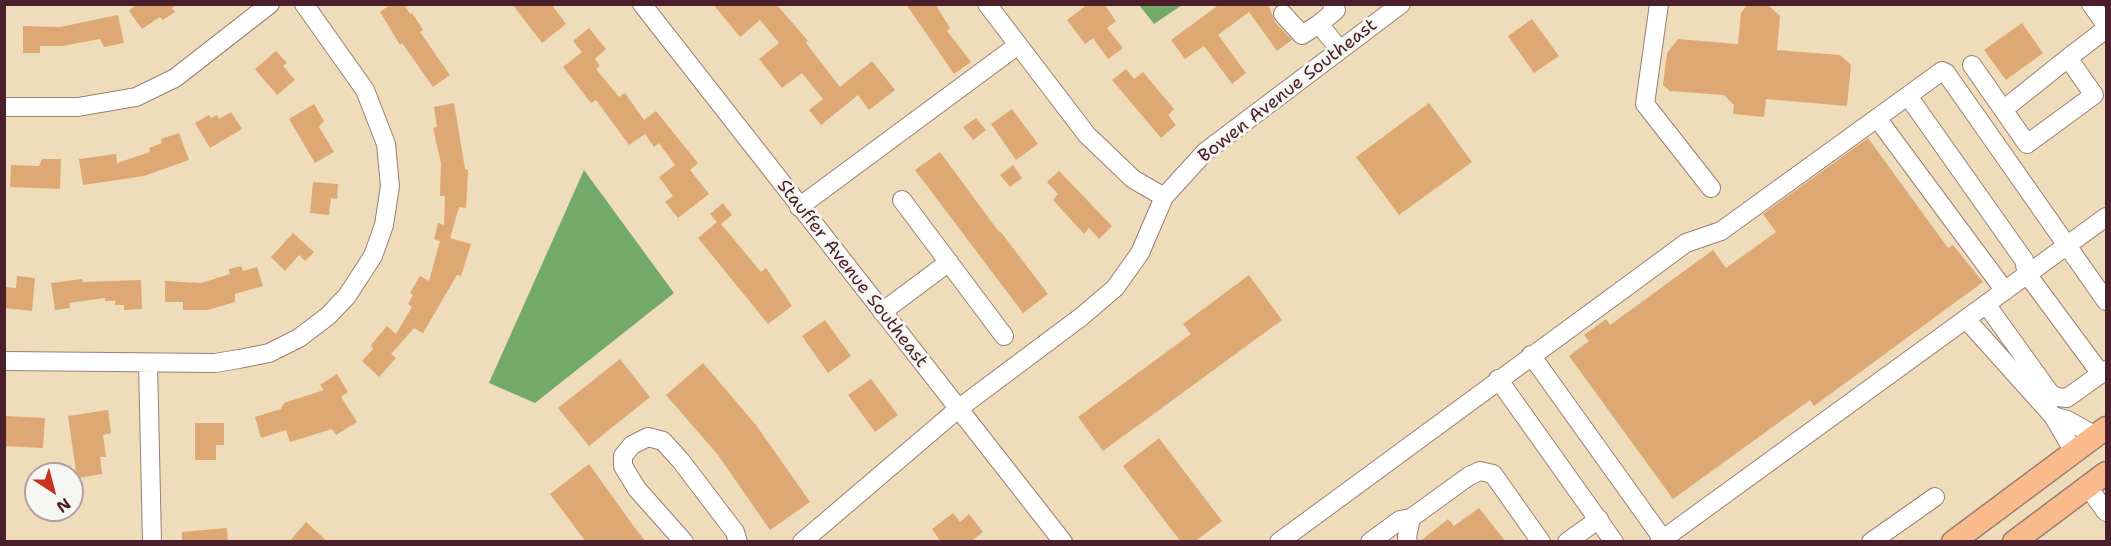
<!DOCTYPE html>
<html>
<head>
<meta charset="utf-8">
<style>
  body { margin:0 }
  #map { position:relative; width:2111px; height:546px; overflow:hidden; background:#efdcbb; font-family:"Shantell Sans",sans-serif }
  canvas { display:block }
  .frame { position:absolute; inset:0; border:6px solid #4a1f2b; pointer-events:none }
  .north { position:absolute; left:24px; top:462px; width:60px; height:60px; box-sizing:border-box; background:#f6f6f2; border:2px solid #b1a0a2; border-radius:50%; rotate:144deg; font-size:16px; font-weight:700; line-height:24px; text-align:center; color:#4a1f2b }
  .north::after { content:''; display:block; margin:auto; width:21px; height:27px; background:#c8321e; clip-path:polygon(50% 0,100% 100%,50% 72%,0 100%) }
</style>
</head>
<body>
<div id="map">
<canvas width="2111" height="546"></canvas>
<div class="frame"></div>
<div class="north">N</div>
</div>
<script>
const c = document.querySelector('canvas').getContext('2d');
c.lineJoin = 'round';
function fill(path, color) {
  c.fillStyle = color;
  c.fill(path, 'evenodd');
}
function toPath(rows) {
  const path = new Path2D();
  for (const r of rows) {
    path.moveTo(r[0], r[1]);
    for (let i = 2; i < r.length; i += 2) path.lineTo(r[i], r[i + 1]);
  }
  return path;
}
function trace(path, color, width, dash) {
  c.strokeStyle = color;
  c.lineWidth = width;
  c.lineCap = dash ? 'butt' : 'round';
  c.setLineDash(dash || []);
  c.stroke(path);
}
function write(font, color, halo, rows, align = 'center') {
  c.font = font + ' "Shantell Sans",sans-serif';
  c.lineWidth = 6;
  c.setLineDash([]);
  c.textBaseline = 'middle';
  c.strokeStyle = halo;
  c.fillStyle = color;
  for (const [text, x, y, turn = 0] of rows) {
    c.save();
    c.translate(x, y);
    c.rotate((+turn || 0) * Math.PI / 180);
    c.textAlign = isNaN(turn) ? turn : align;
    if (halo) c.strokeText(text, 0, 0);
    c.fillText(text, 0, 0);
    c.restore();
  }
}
fill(toPath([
  [1139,5,1182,5,1154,24],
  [584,170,674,293,535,403,489,383]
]), '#74aa68');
fill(toPath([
  [137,4,177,4,172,8,175,12,163,20,160,17,142,29,129,11],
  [391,4,404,4,410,14,412,13,423,30,420,32,450,75,433,87,402,43,400,45,380,12],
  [512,4,551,4,566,24,542,43],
  [713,4,776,4,797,28,808,41,806,43,840,87,872,61,895,90,869,110,858,95,821,125,809,110,823,99,802,73,782,88,759,59,779,43,760,20,740,37],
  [906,4,935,4,950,28,947,31,971,62,954,74],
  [1088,4,1104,4,1116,21,1107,28,1123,48,1108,59,1093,38,1085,44,1067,20],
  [1220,4,1268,4,1275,22,1292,40,1277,51,1249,12,1218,35,1246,73,1232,84,1204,46,1185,59,1171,40],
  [1748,4,1769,6,1780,16,1777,50,1840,55,1851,65,1847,106,1766,99,1764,117,1733,114,1734,105,1724,95,1670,91,1663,85,1667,53,1678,39,1738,44,1741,13],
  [118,15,124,43,104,47,100,39,62,46,40,46,40,53,23,53,23,26,60,27],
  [1532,19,1559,56,1534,73,1508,36],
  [2022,23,2043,53,2006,80,1984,50],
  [589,28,606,49,595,59,600,66,596,69,619,97,625,93,644,120,656,111,698,163,690,170,709,194,678,218,665,202,673,196,659,177,675,165,659,143,654,147,645,134,629,145,596,100,591,103,563,67,582,52,573,41],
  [276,51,287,63,283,66,295,80,277,95,255,69],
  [1126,69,1134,79,1143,72,1174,109,1168,115,1176,125,1161,138,1112,80],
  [454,103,465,169,468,170,466,208,459,207,450,238,471,244,461,276,457,275,423,333,414,328,391,354,396,358,379,377,362,361,373,349,371,345,387,326,396,334,412,307,408,304,413,295,410,293,420,276,429,281,440,241,434,239,438,223,444,225,445,196,440,196,441,163,433,128,437,127,434,107],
  [1429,103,1472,162,1399,215,1356,157],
  [314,104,324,121,319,127,334,152,315,163,289,119],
  [1012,109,1038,144,1016,160,991,124],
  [231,112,242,129,210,148,195,123,209,115,211,118,217,115,219,119],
  [976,118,986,130,973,140,963,127],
  [179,133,189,160,144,176,83,185,79,159,116,154,117,163,150,152,149,148,162,143,161,139],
  [1868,138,1948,248,1953,245,1983,282,1814,406,1810,400,1673,499,1569,356,1589,341,1584,335,1606,319,1610,325,1713,250,1726,268,1776,232,1763,214],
  [940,152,999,232,1000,231,1048,294,1023,313,915,170],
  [42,159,61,159,60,189,10,187,11,165,39,166],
  [1013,165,1022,178,1010,187,1000,175],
  [1059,171,1112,226,1099,239,1089,228,1084,234,1053,200,1058,194,1047,182],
  [313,182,338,184,337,199,331,198,329,215,310,213],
  [723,203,732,215,721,224,761,272,766,268,792,306,768,324,698,238,717,222,710,214],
  [293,233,314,252,305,261,299,255,285,271,271,257],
  [241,266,243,271,257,267,263,286,235,294,235,302,208,310,183,310,183,302,165,302,165,281,201,283,230,274,229,269],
  [1249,275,1282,320,1103,451,1078,417,1191,334,1183,324],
  [17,276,35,278,32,311,4,308,4,287,16,288],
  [82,279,83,282,141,280,142,309,124,310,124,305,115,305,115,301,105,301,105,298,69,303,70,308,55,310,51,283],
  [825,320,851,356,828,373,802,336],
  [620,359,650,397,589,446,558,408],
  [703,363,756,425,810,502,770,530,718,455,666,395],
  [337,374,348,392,341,397,357,422,336,435,332,429,290,442,286,430,261,438,255,417,281,409,284,403,324,390,320,385],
  [871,379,898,415,875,432,848,395],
  [108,410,111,433,103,435,106,457,100,457,102,474,77,478,68,416],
  [4,416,45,418,43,448,4,446],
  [195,423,224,423,224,445,216,445,216,460,195,460],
  [1159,438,1222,521,1194,542,1181,542,1123,466],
  [589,464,635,528,646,542,586,542,550,494],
  [1479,508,1506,542,1419,542,1448,519,1454,526],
  [953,513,960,522,969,514,983,532,970,542,941,542,932,529],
  [306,522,328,542,289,542],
  [227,528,228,542,182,542,182,532]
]), '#dda873');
const minor = toPath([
  [642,4,1063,542],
  [987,4,1087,135,1133,179,1164,197],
  [1332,4,1336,10,1319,24,1340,50],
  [1659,4,1645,104,1711,188],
  [2091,4,2106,25],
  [1283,14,1302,35,1319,24],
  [1972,65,2027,144,2094,95,2068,58,2106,29],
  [1908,96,2024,260,2027,274,2101,374],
  [4,107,78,107,136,97,175,78,270,4],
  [2003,110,2068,58],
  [1877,118,2005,291],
  [902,200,1004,336],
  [799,207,1018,45],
  [1986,304,2050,393,2056,397,2067,398,2106,370],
  [882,312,949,262],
  [1966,319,2053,416,2074,452],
  [1531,355,1665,542],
  [4,361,215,363,239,359,269,353,299,338,328,316,347,296,373,256,384,225,390,186,386,144,365,90,304,4],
  [148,363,152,542],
  [1498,379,1614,542],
  [2053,416,2067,420,2096,436],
  [2088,487,2106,512],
  [684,542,637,489,623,466,623,456,632,445,648,437,663,441,681,461,735,532,738,542],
  [802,542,958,409,1081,317,1115,288,1140,253,1164,197,1205,152,1401,4],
  [1279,542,1686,243,1721,231,1942,71,1946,73,2106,301],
  [1370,542,1400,520,1411,518,1469,476,1480,471,1493,474,1541,542],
  [1408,542,1407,537,1411,518],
  [1567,542,1599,519],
  [1659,542,2106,217],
  [1871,542,1935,497]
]);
const major = toPath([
  [1953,542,2106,428],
  [2014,542,2106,473]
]);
trace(minor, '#9c7e73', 20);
trace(major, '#9c7e73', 25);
trace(minor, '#fff', 18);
trace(major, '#fabb8c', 22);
write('18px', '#4a1f2b', '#f6f6f2', [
  ["Bowen Avenue Southeast",1288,91,-38],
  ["Stauffer Avenue Southeast",852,274,52]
]);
</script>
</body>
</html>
